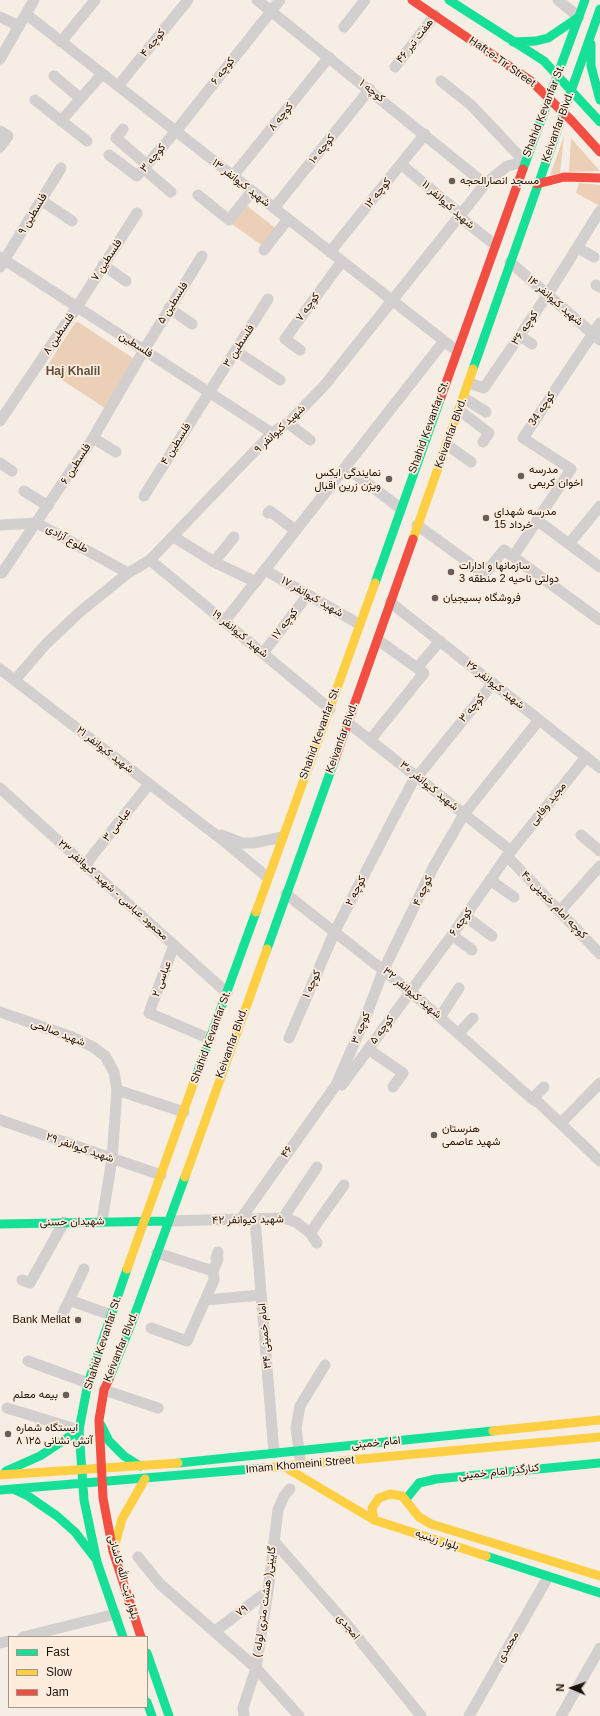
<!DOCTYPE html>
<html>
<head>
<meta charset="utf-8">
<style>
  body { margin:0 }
  #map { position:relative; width:600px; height:1716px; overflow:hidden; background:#f6ede5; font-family:Arial,sans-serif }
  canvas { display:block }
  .legend { position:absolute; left:8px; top:1636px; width:140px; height:72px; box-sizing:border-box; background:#feeddd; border:1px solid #a2958a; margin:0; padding:5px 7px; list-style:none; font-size:12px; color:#18120d }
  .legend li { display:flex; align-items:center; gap:8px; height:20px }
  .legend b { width:20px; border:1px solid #a2958a }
  .north { position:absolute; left:552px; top:1668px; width:40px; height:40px; -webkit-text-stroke:3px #feeddd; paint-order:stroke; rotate:272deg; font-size:11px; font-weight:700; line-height:16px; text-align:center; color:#18120d }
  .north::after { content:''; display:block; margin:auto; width:14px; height:18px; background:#18120d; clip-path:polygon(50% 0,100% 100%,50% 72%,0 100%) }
</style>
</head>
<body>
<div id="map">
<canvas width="600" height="1716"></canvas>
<ul class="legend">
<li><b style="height:5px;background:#16e098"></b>Fast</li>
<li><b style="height:5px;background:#ffcf43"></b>Slow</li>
<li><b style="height:5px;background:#f24e42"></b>Jam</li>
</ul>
<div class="north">N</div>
</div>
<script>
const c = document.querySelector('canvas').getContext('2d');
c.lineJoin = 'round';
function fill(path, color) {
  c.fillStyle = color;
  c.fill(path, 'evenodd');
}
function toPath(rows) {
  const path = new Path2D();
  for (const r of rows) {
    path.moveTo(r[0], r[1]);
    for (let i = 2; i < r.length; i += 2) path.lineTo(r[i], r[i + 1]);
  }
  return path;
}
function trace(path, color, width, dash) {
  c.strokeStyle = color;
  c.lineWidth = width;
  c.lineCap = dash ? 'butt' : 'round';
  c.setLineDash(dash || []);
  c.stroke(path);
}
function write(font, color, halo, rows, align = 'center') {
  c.font = font + ' Arial,Vazirmatn,sans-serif';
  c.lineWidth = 3.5;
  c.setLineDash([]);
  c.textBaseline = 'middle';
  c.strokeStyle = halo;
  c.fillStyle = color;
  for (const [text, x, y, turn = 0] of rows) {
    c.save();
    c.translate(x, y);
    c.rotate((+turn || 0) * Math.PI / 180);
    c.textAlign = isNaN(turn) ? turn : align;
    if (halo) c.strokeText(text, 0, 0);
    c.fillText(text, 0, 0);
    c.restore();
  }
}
fill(toPath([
  [564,136,560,173,550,175],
  [571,138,600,171,569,172],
  [579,183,600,185,600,206,576,193],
  [246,205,278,230,264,247,232,224],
  [78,322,133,358,105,408,45,369,75,323]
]), '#ebd0b7');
trace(toPath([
  [257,0,485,184],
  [558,0,579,17],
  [26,14,457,351],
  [0,17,19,26],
  [344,27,365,0],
  [61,42,95,0],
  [0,59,34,0],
  [395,67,435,15],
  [54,76,80,98],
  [441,81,471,105,525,162],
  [118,86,188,0],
  [35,100,87,141],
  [61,121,102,74],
  [123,129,116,138,147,165],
  [0,131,8,136,0,147],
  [109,155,137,176,176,131,280,0],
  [401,164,459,213,460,217,495,245],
  [144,169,171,192],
  [233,176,329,57],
  [198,195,229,220,252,191],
  [41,200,72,221],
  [274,208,370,89],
  [578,248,594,257],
  [264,250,288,219],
  [330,252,425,134],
  [0,257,272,433],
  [510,262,600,340],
  [103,265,126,281],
  [0,267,61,168],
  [596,285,600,287],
  [169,308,192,324],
  [520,336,532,344],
  [300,350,285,339,342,261],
  [236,351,280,380],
  [469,383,484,388,548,294,600,211],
  [464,398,486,412],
  [459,410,489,433,483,442],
  [0,421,77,307,137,213],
  [288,423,310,440],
  [93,438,116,452],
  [447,445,471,462],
  [0,463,12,471],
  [346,467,400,508],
  [24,491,48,506],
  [144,496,268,299],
  [268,513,270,511,295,530],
  [538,521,600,567],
  [0,525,37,523,128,573],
  [417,525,479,570,487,571,504,550,600,620],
  [174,537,214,562,256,582],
  [569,544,600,506],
  [513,557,571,469,523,438,600,323],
  [150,560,330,709],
  [214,562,234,537],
  [265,570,359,624],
  [2,573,93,438,144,350,202,256],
  [390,602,600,768],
  [224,622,444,341],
  [263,653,307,596],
  [417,668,440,641],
  [0,669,225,842,267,877],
  [15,680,46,644,81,611,128,573,150,560,272,433,288,423,324,386,485,184,507,166,525,162],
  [347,722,511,851],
  [371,739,424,673,378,640],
  [417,777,493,683],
  [0,788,227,993],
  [221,835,242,843,254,843,282,837],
  [581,835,600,851],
  [507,856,600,954],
  [85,865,149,784],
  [490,880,514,897],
  [286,894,411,992,532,1099,539,1103,600,1161],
  [560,911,600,866],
  [465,916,492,936],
  [452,935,472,950],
  [174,945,149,1013,210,1039],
  [0,1012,72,1037,93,1047,105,1056,114,1072,117,1090,112,1159,102,1221],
  [440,1017,459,988],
  [459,1033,473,1018],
  [289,1038,335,931,416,775],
  [368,1049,403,1073,393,1087],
  [342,1085,452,935,507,856,586,757],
  [117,1090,184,1112],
  [532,1099,544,1087],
  [0,1120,161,1175],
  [561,1123,600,1083],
  [283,1218,317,1167],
  [255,1219,274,1453],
  [240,1220,336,1085,364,1021,384,969,434,866,464,814,539,720],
  [169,1221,283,1218,296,1222,310,1233,317,1243],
  [310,1233,344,1185],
  [157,1253,213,1271],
  [22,1280,30,1283,64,1222],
  [69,1300,111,1315],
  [205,1300,261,1295],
  [62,1315,84,1269],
  [151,1328,187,1341,214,1280,213,1271,218,1259,216,1258,218,1252],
  [28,1361,88,1383],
  [104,1390,158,1408],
  [7,1408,79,1430],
  [300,1458,296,1428,300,1406,325,1365],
  [274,1541,350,1628,421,1716],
  [138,1557,160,1584,256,1668,299,1716],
  [215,1631,268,1591],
  [23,1637,115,1614],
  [0,1643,9,1641],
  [244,1716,243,1708,256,1668,268,1591,278,1510,284,1496,290,1489],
  [469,1716,548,1577],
  [561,1716,600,1648]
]), '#d2cfce', 11);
trace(toPath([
  [449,0,544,61,600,122],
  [513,42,536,41,548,38,579,17],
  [591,44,591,66,600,100],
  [523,169,585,0],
  [473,369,600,9],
  [375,583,441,397],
  [267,949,335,759],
  [194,1082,256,912],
  [0,1224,169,1221],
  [109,1379,132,1322,185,1177],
  [101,1425,109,1441,124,1456,140,1466],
  [178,1463,493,1431],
  [6,1471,40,1456,79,1430],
  [13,1489,28,1496,57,1516,75,1532,95,1558],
  [0,1490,265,1468],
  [406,1499,419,1483,436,1479,600,1463],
  [486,1556,600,1593],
  [123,1637,97,1562,84,1500,79,1430,88,1383,127,1269],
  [147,1653,169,1716],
  [147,1702,152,1716]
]), '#16e098', 9);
trace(toPath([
  [413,539,473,369],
  [256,912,375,583],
  [185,1177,267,949],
  [127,1269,194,1082],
  [493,1431,600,1420],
  [283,1466,374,1520,486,1556],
  [265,1468,600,1437],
  [0,1475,178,1463],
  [374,1520,372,1508,379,1498,390,1494,402,1496,419,1517,431,1524,600,1576],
  [114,1548,122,1519,145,1479]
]), '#ffcf43', 9);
trace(toPath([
  [412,0,531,81,572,121,600,152],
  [537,184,564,177,600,178],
  [441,397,523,169],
  [335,759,413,539],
  [109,1379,104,1390,99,1420,103,1498,113,1551,141,1637]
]), '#f24e42', 9);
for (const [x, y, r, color] of [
  [452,181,4,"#665f59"],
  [521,476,4,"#665f59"],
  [389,479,4,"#665f59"],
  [486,518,4,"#665f59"],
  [451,572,4,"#665f59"],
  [435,598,4,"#665f59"],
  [434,1135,4,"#665f59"],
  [78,1320,4,"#665f59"],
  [66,1395,4,"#665f59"],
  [8,1434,4,"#665f59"]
]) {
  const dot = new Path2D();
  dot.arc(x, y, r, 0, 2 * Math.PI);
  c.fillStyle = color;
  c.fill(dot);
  trace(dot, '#feeddd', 1.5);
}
write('11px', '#18120d', '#feeddd', [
  ["هفت تیر ۴۶",415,41,-52],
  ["کوچه ۴",153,43,-51],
  ["Haft-e-Tir Street",502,62,35],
  ["کوچه ۶",223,71,-52],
  ["کوچه ۱",372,91,39],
  ["Shahid Kevanfar St.",544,111,-69],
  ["کوچه ۸",281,117,-51],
  ["Keivanfar Blvd.",558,127,-70],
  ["کوچه ۱۰",322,149,-51],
  ["کوچه ۳",153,158,-50],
  ["شهید کیوانفر ۱۳",241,183,38],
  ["کوچه ۱۲",378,193,-51],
  ["شهید کیوانفر ۱۱",448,205,42],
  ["فلسطین ۹",33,214,-59],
  ["فلسطین ۷",107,260,-57],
  ["شهید کیوانفر ۱۴",555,301,41],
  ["فلسطین ۵",173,303,-58],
  ["کوچه ۷",308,307,-54],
  ["کوچه ۳۶",525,328,-56],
  ["فلسطین ۸",59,334,-56],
  ["فلسطین",136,345,33],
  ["فلسطین ۳",239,346,-57],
  ["کوچه 34",542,409,-56],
  ["Shahid Kevanfar St.",429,427,-70],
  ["شهید کیوانفر ۹",280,429,-43],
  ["Keivanfar Blvd.",451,433,-70],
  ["فلسطین ۴",176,444,-58],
  ["فلسطین ۶",76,464,-57],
  ["طلوع آزادی",67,539,29],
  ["شهید کیوانفر ۱۷",312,597,30],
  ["کوچه ۱۷",285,624,-52],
  ["شهید کیوانفر ۱۹",240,634,39],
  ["شهید کیوانفر ۲۶",495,685,38],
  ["کوچه ۳",472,708,-50],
  ["Shahid Kevanfar St.",320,733,-70],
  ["Keivanfar Blvd.",342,738,-70],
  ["شهید کیوانفر ۲۱",105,750,38],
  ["شهید کیوانفر ۳۰",429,786,39],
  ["مجید وفایی",548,804,-51],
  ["عباسی ۳",117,825,-52],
  ["محمود عباسی - شهید کیوانفر ۲۳",113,890,42],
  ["کوچه ۲",356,891,-63],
  ["کوچه ۴",423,891,-65],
  ["کوچه امام خمینی ۴۰",554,905,46],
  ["کوچه ۶",461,922,-55],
  ["عباسی ۲",162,979,-70],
  ["کوچه ۱",312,984,-66],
  ["شهید کیوانفر ۳۲",412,993,40],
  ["کوچه ۳",361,1028,-68],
  ["کوچه ۵",382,1030,-53],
  ["شهید صالحی",58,1033,21],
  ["Shahid Kevanfar St.",211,1037,-70],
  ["Keivanfar Blvd.",232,1043,-70],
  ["شهید کیوانفر ۲۹",80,1148,19],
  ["۴۶",287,1152,-55],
  ["شهید کیوانفر ۴۲",248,1220,-1],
  ["شهیدان حسنی",72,1222,-1],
  ["امام خمینی ۳۴",265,1336,-95],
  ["Shahid Kevanfar St.",103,1343,-72],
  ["Keivanfar Blvd.",121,1347,-68],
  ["امام خمینی",376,1443,-6],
  ["Imam Khomeini Street",300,1465,-5],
  ["کنارگذر امام خمینی",499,1472,-6],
  ["بلوار زینبیه",437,1540,18],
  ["بلوار آیت الله کاشانی",123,1577,74],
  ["گایینی( هشت متری لوله )",265,1602,-82],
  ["۷۹",242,1611,-37],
  ["امجدی",348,1627,50],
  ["محمدی",508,1647,-60]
]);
write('11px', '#18120d', '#feeddd', [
  ["مسجد انصارالحجه",460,181],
  ["مدرسه",529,470],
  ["اخوان کریمی",529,483],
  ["نمایندگی ایکس",381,473,"right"],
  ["ویژن زرین اقبال",381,486,"right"],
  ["مدرسه شهدای",494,512],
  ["15 خرداد",494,525],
  ["سازمانها و ادارات",459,566],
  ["دولتی ناحیه 2 منطقه 3",459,579],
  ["فروشگاه بسیجیان",443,598],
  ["هنرستان",442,1129],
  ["شهید عاصمی",442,1142],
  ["Bank Mellat",70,1320,"right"],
  ["بیمه معلم",58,1395,"right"],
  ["ایستگاه شماره",16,1428],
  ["۸ آتش نشانی ۱۲۵",16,1441]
], 'left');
write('bold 12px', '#5e5042', '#feeddd', [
  ["Haj Khalil",73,372]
]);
</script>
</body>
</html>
